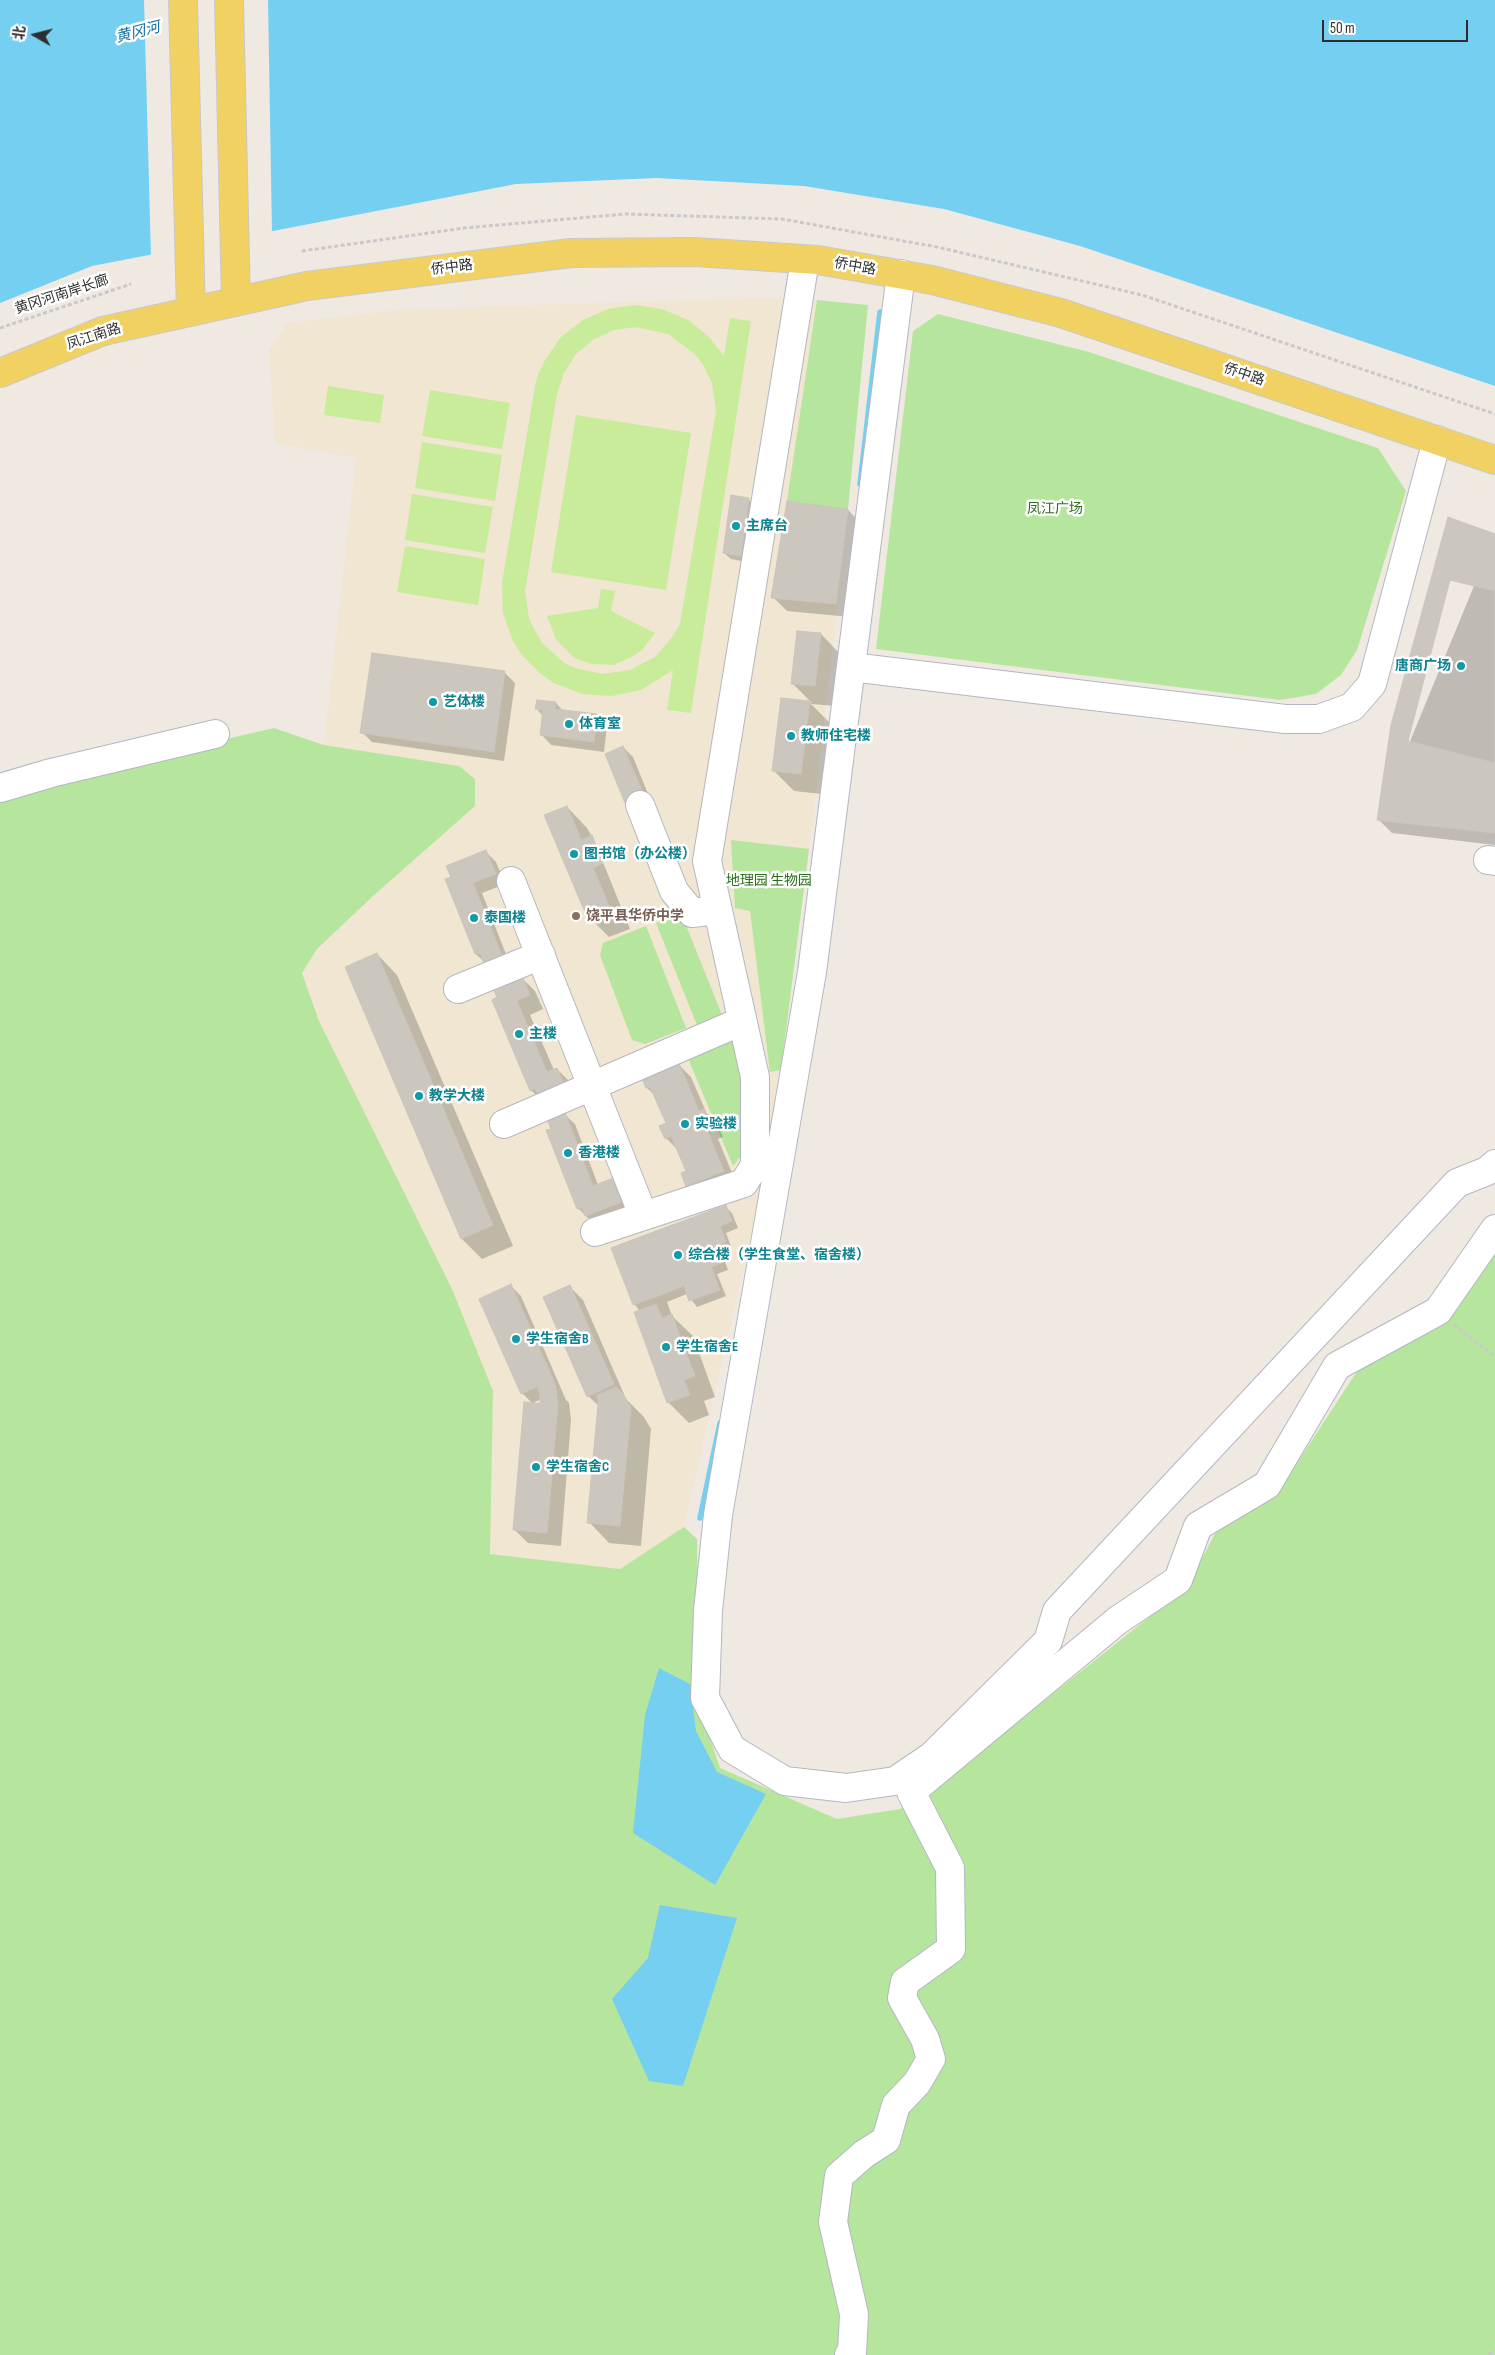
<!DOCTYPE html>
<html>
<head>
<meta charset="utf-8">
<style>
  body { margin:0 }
  #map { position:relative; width:1495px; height:2355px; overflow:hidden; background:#efe9e1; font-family:"Sofia Sans Condensed","Noto Sans SC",sans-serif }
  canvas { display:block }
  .north { position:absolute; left:10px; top:10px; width:50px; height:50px; -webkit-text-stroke:4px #fff; paint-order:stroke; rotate:278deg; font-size:14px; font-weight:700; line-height:20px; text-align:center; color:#2e2e2e }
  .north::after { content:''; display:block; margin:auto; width:18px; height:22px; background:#2e2e2e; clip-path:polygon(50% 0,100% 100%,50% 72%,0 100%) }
  .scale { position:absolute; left:1322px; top:20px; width:146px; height:22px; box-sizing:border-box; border:2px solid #2e2e2e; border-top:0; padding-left:6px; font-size:15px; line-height:18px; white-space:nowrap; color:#2e2e2e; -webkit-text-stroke:4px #fff; paint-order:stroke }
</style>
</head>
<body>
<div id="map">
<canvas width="1495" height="2355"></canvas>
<div class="north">北</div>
<div class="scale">50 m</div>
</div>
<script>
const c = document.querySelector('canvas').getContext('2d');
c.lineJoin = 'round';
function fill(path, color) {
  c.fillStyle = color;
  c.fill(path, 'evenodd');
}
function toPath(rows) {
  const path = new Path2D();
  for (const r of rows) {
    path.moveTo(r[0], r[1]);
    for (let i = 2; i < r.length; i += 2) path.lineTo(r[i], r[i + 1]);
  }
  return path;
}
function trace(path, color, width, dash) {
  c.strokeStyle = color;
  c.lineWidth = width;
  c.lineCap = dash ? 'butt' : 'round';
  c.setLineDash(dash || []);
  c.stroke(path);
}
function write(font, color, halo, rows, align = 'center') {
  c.font = font + ' "Sofia Sans Condensed","Noto Sans SC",sans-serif';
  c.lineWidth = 5;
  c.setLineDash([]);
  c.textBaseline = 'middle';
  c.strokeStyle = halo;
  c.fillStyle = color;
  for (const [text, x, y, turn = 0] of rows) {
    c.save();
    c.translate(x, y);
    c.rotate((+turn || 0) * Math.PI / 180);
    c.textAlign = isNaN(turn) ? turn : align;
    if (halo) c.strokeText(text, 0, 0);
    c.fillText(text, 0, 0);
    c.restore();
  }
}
fill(toPath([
  [763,298,868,305,848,509,817,783,781,1070,760,1194,684,1527,620,1569,490,1554,493,1391,319,1021,302,973,317,949,373,896,459,766,324,745,356,458,275,443,269,350,287,323,406,309]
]), '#f0e6d1');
fill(toPath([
  [817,300,868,305,848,509,787,501],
  [938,314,1089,352,1378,448,1406,491,1357,650,1341,675,1316,694,1280,700,876,649,913,331],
  [274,728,324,745,459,766,475,779,475,806,373,896,317,949,302,973,319,1021,452,1289,493,1391,490,1554,620,1569,684,1527,697,1539,699,1705,720,1768,837,1819,900,1809,932,1790,1187,1587,1218,1528,1276,1495,1360,1367,1441,1326,1495,1247,1495,2355,0,2355,0,796,166,753],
  [731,840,809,849,781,1070,770,1072,750,911,735,908],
  [681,913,722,1015,697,1025,656,923],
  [646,926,686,1028,645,1044,632,1040,600,955,603,943],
  [732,1037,748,1075,744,1152,733,1166,687,1056]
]), '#b6e59e');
fill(toPath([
  [635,305,662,309,688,320,709,337,724,356,730,318,751,321,691,713,667,710,673,670,641,690,612,696,582,694,554,683,542,675,521,654,513,641,503,613,502,583,535,386,539,372,545,360,561,337,583,320,608,309],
  [636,327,668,334,695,354,702,363,712,383,716,411,680,624,673,636,655,657,630,670,602,674,575,668,563,662,542,643,529,619,525,591,557,394,564,373,576,354,593,340,614,330],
  [328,386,384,395,380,423,324,415],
  [430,390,510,403,502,449,422,436],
  [576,415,691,433,666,590,551,572],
  [422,442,502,455,495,501,415,488],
  [412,494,493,507,485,553,405,540],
  [405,546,485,559,478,605,397,592],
  [601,589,615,591,611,611,655,633,642,650,633,656,614,665,591,664,574,658,556,639,547,616,598,608]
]), '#c9ec9a');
fill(toPath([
  [0,0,1495,0,1495,386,1080,246,944,209,804,186,657,178,516,184,92,266,0,303],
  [659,1668,690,1684,696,1731,717,1772,766,1794,715,1885,633,1833,645,1715],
  [660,1905,737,1918,683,2086,649,2081,612,1999,648,1958]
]), '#75cff0');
fill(toPath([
  [144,0,268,0,272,234,151,257]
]), '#efe9e1');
fill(toPath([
  [748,499,755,506,747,562,731,559,724,553],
  [848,510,862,524,850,617,787,611,773,597],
  [1495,535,1495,845,1392,833,1378,819],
  [821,634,841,655,836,706,811,704,830,723,822,794,794,791,774,771,782,699,812,703,792,683],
  [505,673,515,683,504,761,372,742,362,732],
  [556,703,563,711,597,715,607,725,604,752,551,745,541,734,543,716,537,709],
  [623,747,633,757,653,806,637,813,626,803,606,754],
  [567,807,587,828,594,840,630,929,609,937,589,917,546,816],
  [486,852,496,862,505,884,482,893,511,967,496,973,476,954,452,877],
  [377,954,397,975,513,1246,482,1259,462,1239],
  [521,977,535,991,543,1009,530,1015,554,1070,557,1069,571,1083,545,1104,531,1090,493,1000],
  [677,1063,691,1077,707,1114,717,1124,723,1137,718,1139,737,1185,701,1200,687,1186,687,1172,679,1151,666,1138,667,1124,656,1096,647,1088,643,1078],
  [564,1114,575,1124,598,1185,616,1178,635,1211,596,1226,578,1208,553,1129],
  [726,1207,732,1213,738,1228,726,1233,732,1249,722,1253,728,1270,717,1274,726,1296,697,1307,687,1294,667,1302,672,1316,693,1336,715,1397,704,1401,709,1415,689,1423,668,1402,640,1311,634,1304],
  [511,1286,521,1296,566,1400,569,1403,571,1420,561,1546,528,1543,514,1529,542,1399,532,1403,522,1393],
  [569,1286,583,1300,626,1399,644,1417,651,1429,641,1546,609,1543,589,1522,599,1406,588,1396]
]), '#0003');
trace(toPath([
  [860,484,880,312],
  [700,1518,720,1423]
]), '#75cff0', 5.5);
const building = toPath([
  [731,495,749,498,741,556,723,553,731,495],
  [787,501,848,509,836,604,771,598,787,501],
  [1448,517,1495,534,1495,833,1377,820,1391,725,1448,517],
  [1450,580,1495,591,1495,763,1408,741,1450,580],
  [797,631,821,633,815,686,791,684,797,631],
  [372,653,505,671,494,752,360,733,372,653],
  [781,698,810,701,801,774,772,771,781,698],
  [537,700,556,702,555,709,597,714,594,742,540,735,543,710,535,709,537,700],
  [623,746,644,795,625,803,605,754,623,746],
  [567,806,610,908,587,917,544,815,567,806],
  [592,835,603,863,593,868,581,840,592,835],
  [486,850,496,874,473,883,502,956,484,963,480,953,475,954,445,879,451,877,446,866,486,850],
  [377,953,493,1225,461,1239,345,967,377,953],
  [522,976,530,995,517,1001,547,1072,557,1068,565,1086,539,1098,535,1088,530,1091,492,1000,497,997,493,988,522,976],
  [678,1061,699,1111,704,1109,710,1123,705,1125,724,1171,686,1187,681,1173,686,1171,671,1136,665,1139,659,1126,666,1123,650,1087,646,1088,641,1077,678,1061],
  [565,1112,593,1186,616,1177,625,1201,585,1216,582,1208,577,1209,546,1130,551,1129,547,1119,565,1112],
  [726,1205,732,1221,720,1226,726,1242,716,1246,722,1263,711,1267,720,1290,689,1301,684,1286,653,1298,632,1240,726,1205],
  [632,1240,653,1298,633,1305,611,1248,632,1240],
  [511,1284,553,1379,521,1394,479,1299,511,1284],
  [570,1285,614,1384,587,1397,543,1297,570,1285],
  [656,1304,662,1318,672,1314,695,1376,684,1380,690,1395,667,1403,634,1312,656,1304],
  [553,1379,556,1388,540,1394,537,1386,553,1379],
  [616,1387,623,1394,598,1400,597,1395,616,1387],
  [556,1388,558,1405,540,1403,540,1394,556,1388],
  [623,1394,631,1408,598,1405,598,1400,623,1394],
  [524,1402,558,1405,547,1533,513,1530,524,1402],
  [598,1405,631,1408,620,1526,587,1523,598,1405]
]);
fill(building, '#cbc7bf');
trace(building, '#cbc5ba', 1);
const minor = toPath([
  [901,274,812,972,718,1515,708,1611,705,1698,732,1749,785,1781,846,1788,895,1781,932,1756,1048,1641,1057,1611,1457,1183,1487,1171,1495,1164],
  [851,667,1285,719,1319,719,1352,707,1372,684,1437,440],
  [0,788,51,773,215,734],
  [640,805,674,891,692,913,717,910],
  [1488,860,1495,861],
  [511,881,643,1215],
  [458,989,541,955],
  [504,1124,742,1021],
  [595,1232,744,1183,755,1165,755,1077,707,861,805,260],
  [849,2355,852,2353,854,2314,833,2222,839,2176,864,2154,886,2140,896,2105,917,2083,931,2059,925,2039,902,1998,905,1982,951,1949,950,1868,911,1792,1118,1620,1178,1580,1198,1526,1267,1485,1337,1366,1438,1311,1495,1229]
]);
const major = toPath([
  [183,0,191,312],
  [229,0,236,302],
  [0,373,103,331,307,286,571,253,695,252,818,260,932,280,1061,313,1495,460]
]);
trace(minor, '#b4b7c1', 30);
trace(major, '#c9c9c9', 30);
trace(toPath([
  [302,251,464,228,625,214,782,219,937,247,1142,295,1495,414],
  [0,328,131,284],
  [1454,1325,1495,1357],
  [1489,2355,1495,2351]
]), '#c9c9c9', 3, [4, 2.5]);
trace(minor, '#fff', 28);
trace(major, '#f2d163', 28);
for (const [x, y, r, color] of [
  [736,526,5,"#0f9aa8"],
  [1461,666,5,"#0f9aa8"],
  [433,702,5,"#0f9aa8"],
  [569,724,5,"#0f9aa8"],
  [791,736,5,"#0f9aa8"],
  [574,854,5,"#0f9aa8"],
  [576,916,5,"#8d6e63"],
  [474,918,5,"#0f9aa8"],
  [519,1034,5,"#0f9aa8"],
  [419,1096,5,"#0f9aa8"],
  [685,1124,5,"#0f9aa8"],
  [568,1153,5,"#0f9aa8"],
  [678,1255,5,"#0f9aa8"],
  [516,1339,5,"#0f9aa8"],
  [666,1347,5,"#0f9aa8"],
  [536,1467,5,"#0f9aa8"]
]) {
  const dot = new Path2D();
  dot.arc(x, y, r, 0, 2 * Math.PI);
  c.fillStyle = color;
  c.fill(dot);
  trace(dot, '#fff', 2);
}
write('14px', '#2e2e2e', '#fff', [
  ["侨中路",855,267,10],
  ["侨中路",452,268,-7],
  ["黄冈河南岸长廊",62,295,-18],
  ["凤江南路",94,337,-18],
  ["侨中路",1244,375,19]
]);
write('14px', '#2c6e1b', '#fff', [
  ["凤江广场",1055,509],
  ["地理园 生物园",769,881]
]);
write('bold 14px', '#0d838f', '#fff', [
  ["主席台",746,526],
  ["唐商广场",1451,666,"right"],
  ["艺体楼",443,702],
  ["体育室",579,724],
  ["教师住宅楼",801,736],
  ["图书馆（办公楼）",584,854],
  ["泰国楼",484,918],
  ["主楼",529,1034],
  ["教学大楼",429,1096],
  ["实验楼",695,1124],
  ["香港楼",578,1153],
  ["综合楼（学生食堂、宿舍楼）",688,1255],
  ["学生宿舍B",526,1339],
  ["学生宿舍E",676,1347],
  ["学生宿舍C",546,1467]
], 'left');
write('bold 14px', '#785e54', '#fff', [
  ["饶平县华侨中学",586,916]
], 'left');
write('italic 15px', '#0d6fa3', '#fff', [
  ["黄冈河",138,33,-14]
]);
</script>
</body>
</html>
